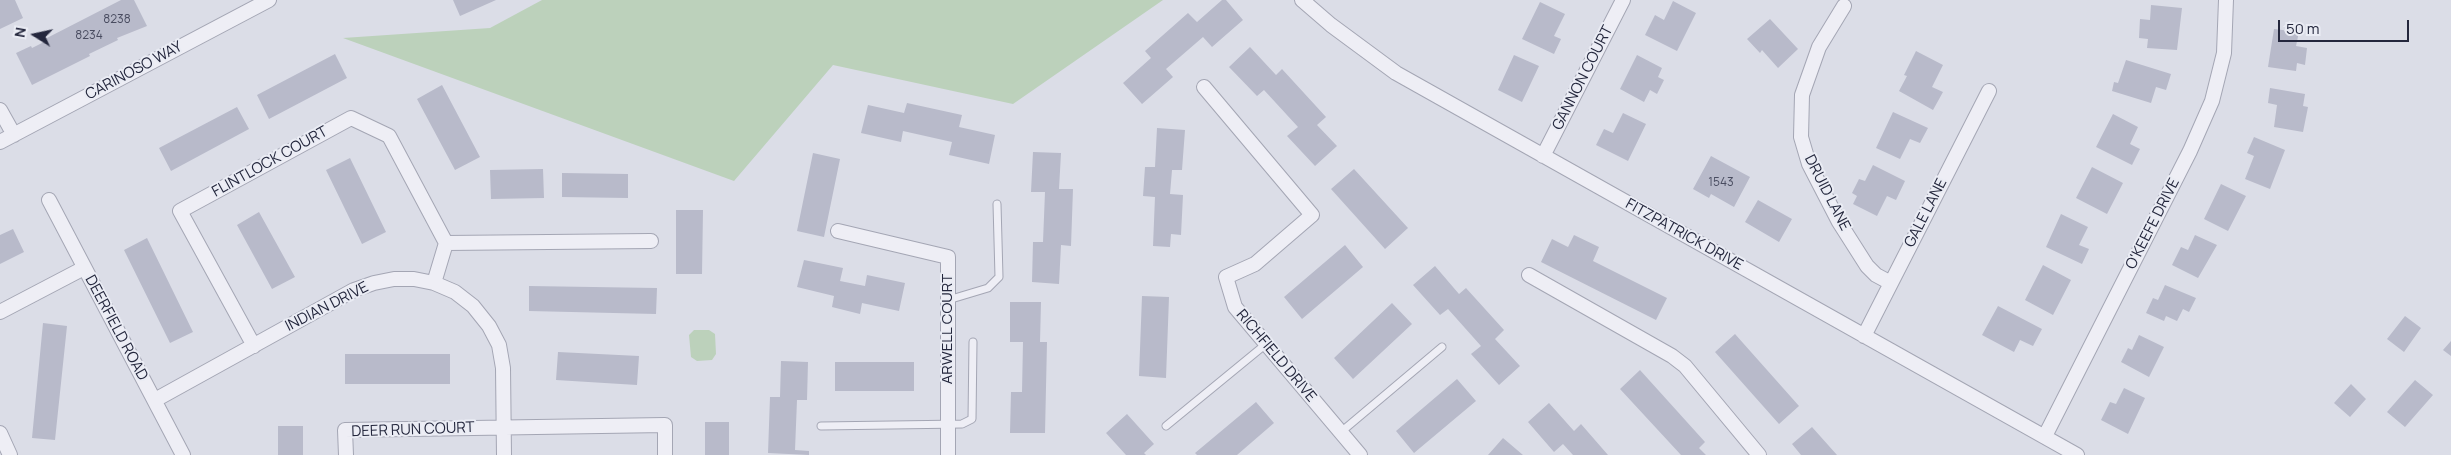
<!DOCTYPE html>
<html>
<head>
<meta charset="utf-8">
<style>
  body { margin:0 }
  #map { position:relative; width:2451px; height:455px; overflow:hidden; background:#dbdde7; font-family:Manrope,sans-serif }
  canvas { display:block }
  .north { position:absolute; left:10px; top:10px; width:50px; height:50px; -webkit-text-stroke:4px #eaecf4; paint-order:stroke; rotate:280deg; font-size:14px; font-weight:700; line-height:20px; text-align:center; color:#24273d }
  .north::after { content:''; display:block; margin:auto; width:18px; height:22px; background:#24273d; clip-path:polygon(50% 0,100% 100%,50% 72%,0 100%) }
  .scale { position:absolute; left:2278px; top:20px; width:131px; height:22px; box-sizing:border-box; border:2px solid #24273d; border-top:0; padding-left:6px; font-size:15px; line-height:18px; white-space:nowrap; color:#24273d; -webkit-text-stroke:4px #eaecf4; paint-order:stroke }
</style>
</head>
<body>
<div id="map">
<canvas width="2451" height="455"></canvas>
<div class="north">N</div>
<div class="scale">50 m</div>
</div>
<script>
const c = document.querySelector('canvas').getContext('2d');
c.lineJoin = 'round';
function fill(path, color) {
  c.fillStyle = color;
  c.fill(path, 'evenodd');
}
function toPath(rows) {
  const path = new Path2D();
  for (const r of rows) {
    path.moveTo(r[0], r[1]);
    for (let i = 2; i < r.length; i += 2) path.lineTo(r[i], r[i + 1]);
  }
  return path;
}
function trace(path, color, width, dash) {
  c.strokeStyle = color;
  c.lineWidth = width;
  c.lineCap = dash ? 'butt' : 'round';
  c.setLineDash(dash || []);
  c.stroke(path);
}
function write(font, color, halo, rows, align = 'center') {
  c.font = font + ' Manrope,sans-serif';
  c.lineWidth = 4;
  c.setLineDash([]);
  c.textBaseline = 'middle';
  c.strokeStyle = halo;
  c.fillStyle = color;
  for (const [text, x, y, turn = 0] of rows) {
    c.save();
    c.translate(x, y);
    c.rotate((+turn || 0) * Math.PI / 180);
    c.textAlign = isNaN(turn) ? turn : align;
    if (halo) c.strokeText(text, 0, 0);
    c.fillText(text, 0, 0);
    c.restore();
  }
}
fill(toPath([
  [542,0,1163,0,1013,104,833,65,734,181,343,38,490,28],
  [694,330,709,330,715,334,716,354,712,360,697,361,691,357,689,335]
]), '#bcd1bb');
fill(toPath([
  [0,0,15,0,23,18,0,29],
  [121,0,134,0,147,26,117,38,118,40,89,54,90,56,32,85,16,53,31,46,32,48,46,41,45,39],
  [453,0,496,0,460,16],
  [1222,0,1226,0,1243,20,1212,47,1203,37,1166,69,1173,77,1142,104,1123,83,1151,58,1145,51,1188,13,1197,22],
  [1673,1,1696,13,1677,51,1645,35,1655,15,1664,20],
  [1540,2,1565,14,1554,36,1561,39,1554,54,1522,39],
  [2151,5,2182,8,2177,50,2147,48,2148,39,2139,38,2140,19,2150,20],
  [1770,19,1798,49,1778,68,1762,50,1760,53,1747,39],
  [2274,29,2299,32,2296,46,2307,48,2305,65,2297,63,2296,71,2268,67],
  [1250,47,1276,75,1282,69,1326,117,1317,125,1337,146,1315,166,1287,136,1298,127,1264,90,1257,96,1229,67],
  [1916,51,1943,65,1932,87,1943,92,1933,110,1899,91,1907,76,1904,75],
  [335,54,347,78,269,119,257,95],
  [1514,55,1539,66,1522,102,1498,90],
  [1637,55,1662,68,1658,77,1664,80,1657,94,1650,90,1644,102,1620,89],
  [2126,60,2171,74,2166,90,2156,87,2151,103,2112,91,2114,82,2118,83],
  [442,85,480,157,455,170,417,99],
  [2270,88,2305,94,2303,106,2308,107,2303,132,2274,127,2277,105,2268,103],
  [907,103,962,115,959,127,995,135,989,164,949,155,952,142,903,131,901,142,861,133,868,105,904,113],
  [237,107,249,129,171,171,159,148],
  [1893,112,1928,128,1920,143,1910,139,1900,159,1876,148],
  [1623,113,1646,124,1628,161,1596,145,1604,129,1613,133],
  [2113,114,2138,127,2130,144,2140,149,2132,165,2096,147],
  [1157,128,1185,130,1182,170,1172,170,1170,194,1183,195,1181,235,1171,234,1170,247,1153,246,1155,197,1143,196,1145,167,1155,167],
  [2254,137,2285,150,2270,189,2245,179,2254,156,2247,153],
  [1033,152,1061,153,1059,189,1073,189,1071,246,1061,245,1059,284,1032,282,1033,242,1043,242,1045,192,1031,192],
  [813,153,840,159,824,237,797,231],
  [1711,156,1750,177,1734,207,1711,194,1709,198,1693,189],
  [350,158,386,232,362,244,326,170],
  [1873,165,1905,181,1896,200,1887,196,1877,216,1853,204,1857,196,1852,193,1859,179,1865,181],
  [2092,167,2123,183,2107,214,2076,198],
  [543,169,544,198,491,199,490,170],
  [1354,169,1408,228,1385,249,1331,189],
  [562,173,628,174,628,198,562,197],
  [2221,184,2246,196,2228,231,2204,219],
  [1758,200,1792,219,1779,242,1745,222],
  [676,210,703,210,702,274,676,274],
  [259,212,295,277,272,289,237,225],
  [2061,214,2088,227,2079,245,2089,249,2082,264,2046,247],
  [13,229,24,252,0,264,0,235],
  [1574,235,1599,247,1593,261,1667,298,1656,320,1541,262,1552,239,1568,247],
  [2195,235,2217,245,2198,278,2172,265,2181,247,2188,250],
  [147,238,193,332,170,343,124,250],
  [1345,245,1363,267,1302,319,1284,297],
  [804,260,843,268,840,281,865,286,867,275,905,283,899,311,862,303,860,314,832,307,834,296,797,287],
  [2043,265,2071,280,2053,315,2025,300],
  [1435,266,1459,294,1466,288,1504,330,1495,339,1520,366,1499,385,1471,354,1481,346,1448,309,1440,315,1413,285],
  [2165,285,2196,298,2189,312,2183,309,2177,321,2166,316,2164,321,2146,313,2153,298,2158,300],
  [529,286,657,288,656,314,529,311],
  [1142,296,1169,297,1166,378,1139,376],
  [1010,302,1041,302,1040,342,1047,342,1045,433,1010,433,1011,392,1022,392,1023,342,1010,342],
  [1392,303,1412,324,1353,379,1334,358],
  [1998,306,2042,329,2033,346,2020,340,2014,352,1982,335],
  [2405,316,2421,328,2404,352,2387,339],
  [43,323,67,326,55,440,32,438],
  [1735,334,1799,406,1779,424,1715,352],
  [2139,335,2164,347,2149,377,2121,362,2128,348,2132,350],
  [2451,341,2451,356,2443,350],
  [558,352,639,356,637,385,556,380],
  [345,354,450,354,450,384,345,384],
  [781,361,808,362,807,400,797,400,795,450,809,451,809,455,768,453,770,397,780,397],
  [835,362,914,362,914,391,835,391],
  [1640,370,1705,442,1699,448,1706,455,1681,455,1620,389],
  [1457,379,1476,401,1414,453,1396,431],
  [2415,380,2433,395,2405,427,2387,412],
  [2351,384,2366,399,2350,417,2334,403],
  [2124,388,2145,398,2128,434,2101,420,2110,402,2116,404],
  [1256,402,1274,423,1237,455,1197,455,1195,453],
  [1549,403,1574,431,1581,424,1608,455,1573,455,1563,444,1554,452,1528,422],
  [1127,414,1154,444,1144,453,1146,455,1126,455,1106,433],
  [705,422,729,422,729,455,705,455],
  [278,426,303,426,303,455,278,455],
  [1812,427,1837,455,1801,455,1792,444],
  [1503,438,1523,455,1488,455]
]), '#b8baca');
const service = toPath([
  [948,300,988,288,999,277,997,204],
  [821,426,962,424,972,419,973,342],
  [1166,426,1266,344],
  [1341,432,1442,347]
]);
const minor = toPath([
  [1302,0,1331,25,1396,73,2077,455],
  [1844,6,1819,47,1802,95,1801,137,1809,164,1839,222,1867,266,1876,275,1891,283],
  [1204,87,1312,215,1255,264,1226,277,1235,307,1360,455],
  [0,110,14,135],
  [0,142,269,0],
  [1543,156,1623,0],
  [49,200,183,455],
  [838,231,948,257,948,455],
  [446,243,651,241],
  [1529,275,1672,356,1685,366,1759,455],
  [0,312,84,268],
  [1864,336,1989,91],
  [254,346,180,211,351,118,389,136,446,243,434,283],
  [155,400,354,290,374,283,394,279,414,279,434,283,455,292,473,306,489,326,499,345,503,368,504,455],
  [0,433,10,455],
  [2045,436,2190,151,2212,101,2224,53,2226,0],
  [346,455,345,430,665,425,665,455]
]);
trace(service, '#a4a6b4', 9);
trace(minor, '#a4a6b4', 16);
trace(service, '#eeeef5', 7);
trace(minor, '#eeeef5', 14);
write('12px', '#494c60', null, [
  ["8238",117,20],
  ["8234",89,36],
  ["1543",1721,183]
]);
write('15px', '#24273d', '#eaecf4', [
  ["CARINOSO WAY",134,71,-28],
  ["GANNON COURT",1583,78,-63],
  ["FLINTLOCK COURT",270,162,-29],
  ["DRUID LANE",1827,193,63],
  ["GALE LANE",1926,213,-63],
  ["O'KEEFE DRIVE",2153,224,-63],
  ["FITZPATRICK DRIVE",1684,235,29],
  ["INDIAN DRIVE",327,307,-27],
  ["DEERFIELD ROAD",116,328,62],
  ["ARWELL COURT",948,329,-90],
  ["RICHFIELD DRIVE",1276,356,50],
  ["DEER RUN COURT",413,430,-2]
]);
</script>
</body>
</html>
